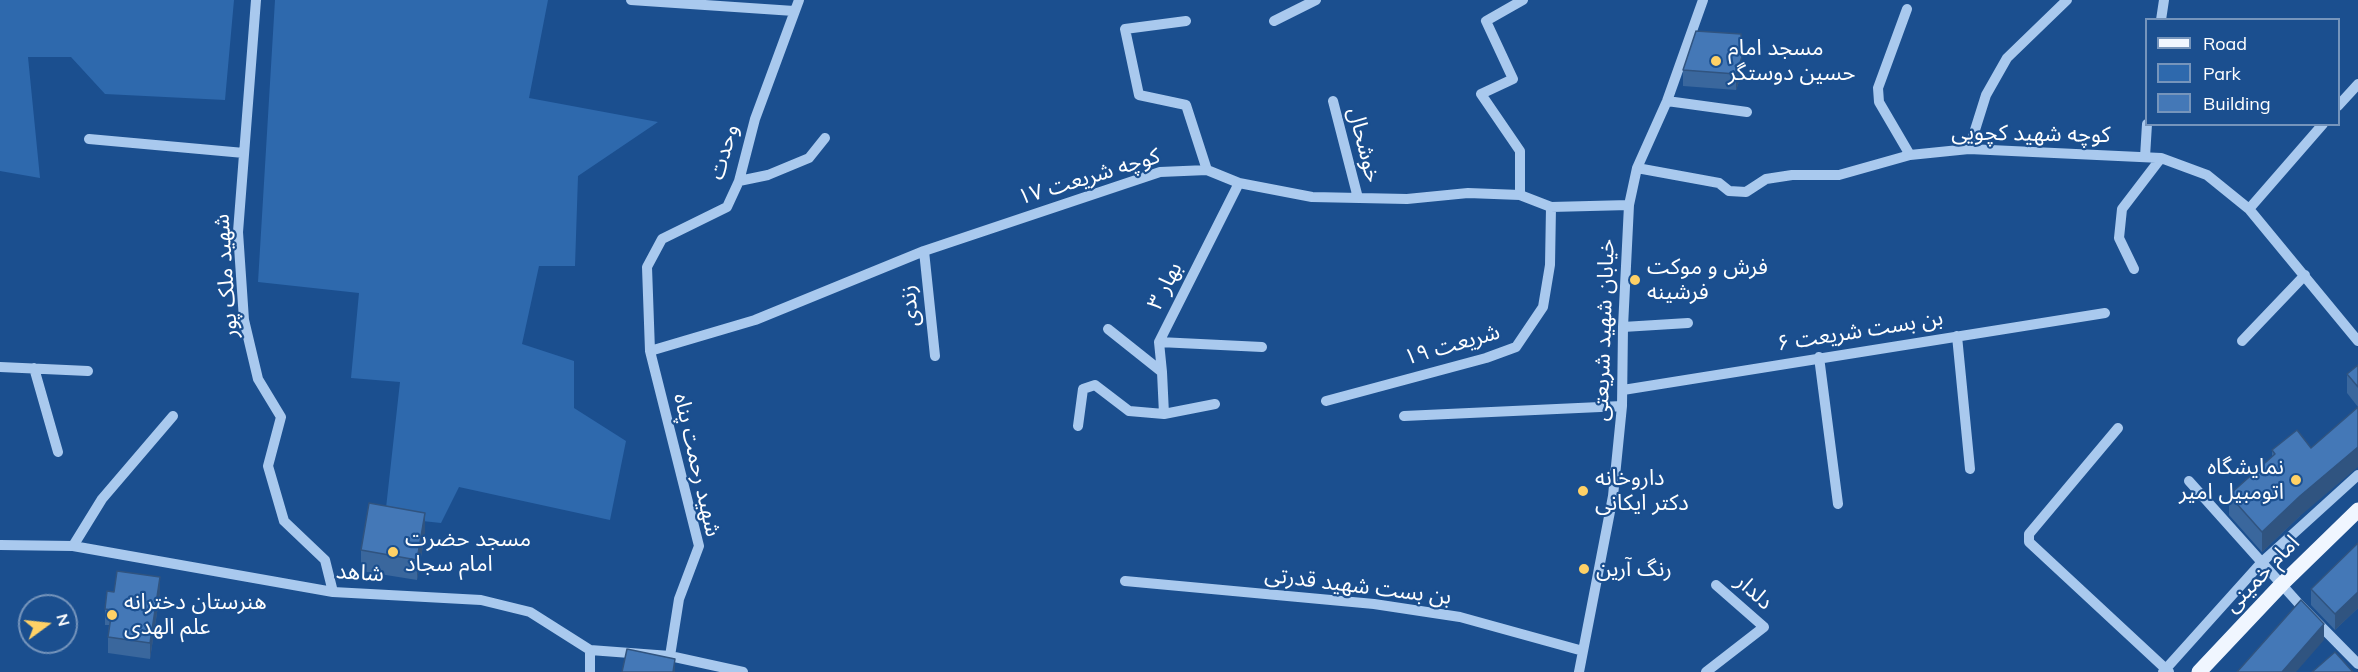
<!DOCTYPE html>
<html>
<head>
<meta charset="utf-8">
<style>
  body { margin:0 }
  #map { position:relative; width:2358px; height:672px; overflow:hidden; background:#1b4f8f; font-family:Mulish,sans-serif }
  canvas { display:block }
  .legend { position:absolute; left:2145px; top:18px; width:195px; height:108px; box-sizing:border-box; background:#1b4f8f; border:2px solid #7695bc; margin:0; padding:8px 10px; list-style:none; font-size:18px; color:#fff }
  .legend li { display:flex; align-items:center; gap:12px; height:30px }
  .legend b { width:30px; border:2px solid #7695bc }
  .north { position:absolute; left:18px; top:594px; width:60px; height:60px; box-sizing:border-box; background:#1b4f8f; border:2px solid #7695bc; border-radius:50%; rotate:75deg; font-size:16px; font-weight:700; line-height:24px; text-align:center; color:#fff }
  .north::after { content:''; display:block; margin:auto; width:21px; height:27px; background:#ffd166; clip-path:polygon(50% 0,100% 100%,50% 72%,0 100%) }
</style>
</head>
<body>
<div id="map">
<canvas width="2358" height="672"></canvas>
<ul class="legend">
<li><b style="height:8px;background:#f0f6ff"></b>Road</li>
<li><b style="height:16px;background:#2e69ad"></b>Park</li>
<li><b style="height:16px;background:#4478b7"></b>Building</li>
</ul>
<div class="north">N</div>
</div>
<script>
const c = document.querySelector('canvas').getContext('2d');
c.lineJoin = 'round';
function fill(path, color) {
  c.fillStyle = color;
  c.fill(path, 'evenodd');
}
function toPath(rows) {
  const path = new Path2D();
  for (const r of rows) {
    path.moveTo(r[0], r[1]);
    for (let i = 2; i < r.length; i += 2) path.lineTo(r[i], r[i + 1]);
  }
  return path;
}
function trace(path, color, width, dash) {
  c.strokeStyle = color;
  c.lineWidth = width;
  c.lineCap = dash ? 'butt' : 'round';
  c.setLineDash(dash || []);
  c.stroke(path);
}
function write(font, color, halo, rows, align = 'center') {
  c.font = font + ' Mulish,"Noto Sans Arabic",sans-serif';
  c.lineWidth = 4.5;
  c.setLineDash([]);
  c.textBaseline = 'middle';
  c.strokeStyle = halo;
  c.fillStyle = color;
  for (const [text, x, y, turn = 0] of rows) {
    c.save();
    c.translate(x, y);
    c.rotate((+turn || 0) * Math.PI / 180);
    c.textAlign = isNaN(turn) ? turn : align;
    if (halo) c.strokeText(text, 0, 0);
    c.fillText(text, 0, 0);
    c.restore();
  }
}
fill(toPath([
  [0,0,234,0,225,100,105,94,71,57,28,57,40,178,0,171],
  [275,0,548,0,529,98,658,122,578,176,575,266,539,266,522,344,574,361,574,408,626,441,610,520,459,487,441,523,385,517,400,382,351,378,359,293,258,282]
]), '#2e69ad');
trace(toPath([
  [256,0,238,232,244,320,258,379,281,417,268,466,284,521,325,560,333,592],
  [631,0,794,11],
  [1907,9,1878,88,1879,102,1910,155],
  [2161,20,2164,0],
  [1186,21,1125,29,1139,95,1186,105,1207,170],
  [1274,21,1316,0],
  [1333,101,1358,198],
  [1667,101,1747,112],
  [2338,106,2358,84],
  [89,139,244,153],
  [1969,149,1986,95,2007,58,2067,0],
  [2145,157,2147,124],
  [1637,168,1719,183,1729,191,1746,192,1766,179,1792,175,1839,175,1910,155,1969,149,2161,158,2207,175,2249,209,2358,341],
  [739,181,768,175,809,158,825,138],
  [1520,195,1520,151,1481,94,1513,79,1486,21,1523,0],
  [2249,209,2323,124],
  [924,251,935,356],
  [2134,269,2119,238,2122,209,2161,158],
  [1623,327,1688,323],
  [1108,329,1162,372],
  [1957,336,1970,469],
  [2242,341,2305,275],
  [1159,342,1262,347],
  [650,351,755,320,924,251,1160,172,1207,170,1239,183,1312,197,1407,199,1468,193,1520,195,1551,207,1629,205],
  [1819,357,1838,504],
  [0,367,88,371],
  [34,368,58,452],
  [1623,390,2105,313],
  [1326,401,1486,358,1516,347,1543,307,1550,265,1551,207],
  [1164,414,1162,372,1159,342,1239,183],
  [1404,416,1622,406],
  [1078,426,1083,389,1095,385,1129,411,1164,414,1215,404],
  [2118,428,2029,534,2029,542,2169,672],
  [2189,481,2300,605,2358,664],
  [0,545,73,546,333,592,481,600,530,612,590,650,670,656,743,672],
  [73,546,102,499,173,416],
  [1125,581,1374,604,1460,617,1583,651],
  [590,650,590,672],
  [670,656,679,599,699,546,650,351,647,267,662,239,727,207,739,181,755,119,799,0],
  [1579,672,1613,496,1622,406,1623,327,1629,205,1637,168,1667,101,1703,0],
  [1706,672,1764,627,1716,585],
  [2163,672,2261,563,2358,475]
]), '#a9c9ee', 10);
trace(toPath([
  [2199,672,2282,584,2358,510]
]), '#f0f6ff', 15);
fill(toPath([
  [1683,70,1742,73,1736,90,1683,86],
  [2358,365,2358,407,2347,393,2347,374],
  [2297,430,2300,516,2262,552,2229,515,2229,495,2272,457,2272,450],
  [425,534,417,580,361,571,361,550],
  [2358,543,2358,608,2335,630,2311,605,2311,589],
  [114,592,160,593,150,659,108,653,108,637,109,625,105,625,105,609]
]), '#3a679d');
fill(toPath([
  [1742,57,1742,73,1736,90,1736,74],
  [2358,447,2358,467,2300,516,2262,552,2262,532,2300,496],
  [425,513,425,534,417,580,417,560],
  [160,577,160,593,150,659,150,643],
  [2358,592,2358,608,2335,630,2335,614],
  [2324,624,2324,640,2296,672,2282,672],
  [675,659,675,672,673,672]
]), '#305480');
const building = toPath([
  [1696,31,1741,34,1742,57,1736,74,1683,70,1696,31],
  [2358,365,2358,387,2347,374,2358,365],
  [2358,407,2358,447,2300,496,2262,532,2229,495,2275,454,2272,450,2297,430,2311,448,2358,407],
  [369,503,425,513,417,560,361,550,369,503],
  [2358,543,2358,592,2335,614,2311,589,2358,543],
  [117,571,160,577,150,643,108,637,112,610,105,609,107,591,114,592,117,571],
  [2301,600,2324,624,2282,672,2237,672,2301,600],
  [627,649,675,659,673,672,622,672,627,649],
  [2335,652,2353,672,2312,672,2335,652]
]);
fill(building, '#4478b7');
trace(building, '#305480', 1.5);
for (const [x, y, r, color] of [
  [1716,61,6,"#ffd166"],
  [1635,280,6,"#ffd166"],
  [2296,480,6,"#ffd166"],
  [1583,491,6,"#ffd166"],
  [393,552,6,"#ffd166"],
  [1584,569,6,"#ffd166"],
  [112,615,6,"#ffd166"]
]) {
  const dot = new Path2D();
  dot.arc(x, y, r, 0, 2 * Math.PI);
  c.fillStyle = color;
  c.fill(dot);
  trace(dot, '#1b4f8f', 2);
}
write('22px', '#fff', '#1b4f8f', [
  ["مسجد امام",1728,48],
  ["حسین دوستگر",1728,73],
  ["فرش و موکت",1647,267],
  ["فرشینه",1647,292],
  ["نمایشگاه",2284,467,"right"],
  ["اتومبیل امیر",2284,492,"right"],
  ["داروخانه",1595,478],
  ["دکتر ایکانی",1595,503],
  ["مسجد حضرت",405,539],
  ["امام سجاد",405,564],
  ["رنگ آرین",1596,569],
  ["هنرستان دخترانه",124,602],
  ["علم الهدی",124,627]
], 'left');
write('22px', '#fff', '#1b4f8f', [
  ["کوچه شهید کچویی",2031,134,1],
  ["خوشحال",1364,145,76],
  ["وحدت",724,152,-74],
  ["کوچه شریعت ۱۷",1089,177,-17],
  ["شهید ملک پور",226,276,-94],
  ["بهار ۳",1165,286,-63],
  ["زندی",910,306,-96],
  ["خیابان شهید شریعتی",1604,330,-88],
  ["بن بست شریعت ۶",1860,331,-9],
  ["شریعت ۱۹",1452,345,-16],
  ["شهید رحمت پناه",697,465,77],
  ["شاهد",360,573,4],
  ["امام خمینی",2262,574,-46],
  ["بن بست شهید قدرتی",1358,586,7],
  ["دلدار",1754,592,42]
]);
</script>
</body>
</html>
